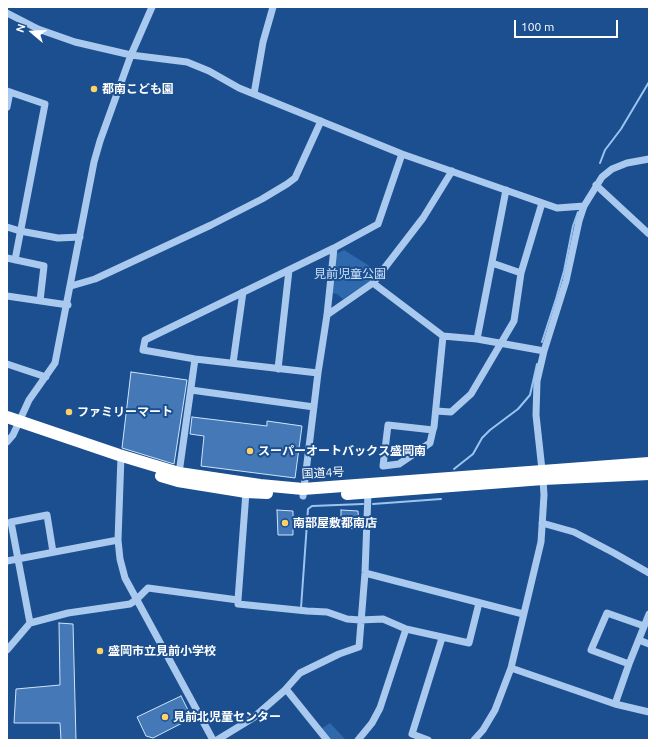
<!DOCTYPE html>
<html>
<head>
<meta charset="utf-8">
<style>
  body { margin:0 }
  #map { position:relative; width:656px; height:747px; overflow:hidden; background:#1b4f8f; font-family:Ubuntu,sans-serif }
  canvas { display:block }
  .frame { position:absolute; inset:0; border:8px solid #fff; pointer-events:none }
  .north { position:absolute; left:12px; top:12px; width:40px; height:40px; -webkit-text-stroke:3px #1b4f8f; paint-order:stroke; rotate:289deg; font-size:11px; font-weight:700; line-height:16px; text-align:center; color:#fff }
  .north::after { content:''; display:block; margin:auto; width:14px; height:18px; background:#fff; clip-path:polygon(50% 0,100% 100%,50% 72%,0 100%) }
  .scale { position:absolute; left:514px; top:20px; width:104px; height:18px; box-sizing:border-box; border:2px solid #fff; border-top:0; padding-left:5px; font-size:12px; line-height:14px; white-space:nowrap; color:#fff; -webkit-text-stroke:3px #1b4f8f; paint-order:stroke }
</style>
</head>
<body>
<div id="map">
<canvas width="656" height="747"></canvas>
<div class="frame"></div>
<div class="north">N</div>
<div class="scale">100 m</div>
</div>
<script>
const c = document.querySelector('canvas').getContext('2d');
c.lineJoin = 'round';
function fill(path, color) {
  c.fillStyle = color;
  c.fill(path, 'evenodd');
}
function toPath(rows) {
  const path = new Path2D();
  for (const r of rows) {
    path.moveTo(r[0], r[1]);
    for (let i = 2; i < r.length; i += 2) path.lineTo(r[i], r[i + 1]);
  }
  return path;
}
function trace(path, color, width, dash) {
  c.strokeStyle = color;
  c.lineWidth = width;
  c.lineCap = dash ? 'butt' : 'round';
  c.setLineDash(dash || []);
  c.stroke(path);
}
function write(font, color, halo, rows, align = 'center') {
  c.font = font + ' Ubuntu,"Noto Sans JP",sans-serif';
  c.lineWidth = 4;
  c.setLineDash([]);
  c.textBaseline = 'middle';
  c.strokeStyle = halo;
  c.fillStyle = color;
  for (const [text, x, y, turn = 0] of rows) {
    c.save();
    c.translate(x, y);
    c.rotate((+turn || 0) * Math.PI / 180);
    c.textAlign = isNaN(turn) ? turn : align;
    if (halo) c.strokeText(text, 0, 0);
    c.fillText(text, 0, 0);
    c.restore();
  }
}
fill(toPath([
  [344,250,376,270,370,281,343,299,337,294,331,293,336,254],
  [330,723,346,740,330,740,321,729]
]), '#2e69ad');
trace(toPath([
  [600,163,605,150,621,129,649,82],
  [542,342,556,299,564,271,573,226,578,212],
  [454,469,473,454,482,438,490,430,518,409,530,395,537,364],
  [373,504,441,499],
  [301,608,308,509,312,506,363,504]
]), '#9cc4f0', 2);
const building = toPath([
  [131,372,187,380,174,464,122,448,131,372],
  [192,417,267,426,267,421,302,426,295,478,201,466,204,436,190,434,192,417],
  [277,510,293,511,293,535,278,535,277,510],
  [341,510,358,511,359,529,341,528,341,510],
  [59,623,73,624,76,740,61,740,60,723,14,723,16,689,60,685,59,623],
  [181,696,192,718,153,738,146,736,137,717,181,696]
]);
fill(building, '#4478b7');
trace(building, '#cfe3fa', 1);
trace(toPath([
  [7,13,38,29,75,42,131,55,187,62,209,71,239,88,402,154,557,208,584,206],
  [7,91,45,104,15,260],
  [254,94,263,42,273,7],
  [7,107,10,92],
  [596,185,649,234],
  [7,227,20,231,58,238,80,237],
  [7,258,44,266,40,301],
  [492,263,521,273],
  [373,283,443,336,477,339,544,351],
  [71,286,95,279,211,225,262,199,287,184,295,178,321,121],
  [7,296,68,305],
  [327,315,373,283,423,218,452,171],
  [477,339,506,190],
  [233,363,243,292],
  [7,364,46,377],
  [278,369,289,270],
  [318,373,195,359,143,350,145,340,334,248,378,224,402,154],
  [191,390,314,407],
  [436,411,451,412,471,394,514,321,521,273,542,203],
  [433,430,388,425,383,466,399,464,430,443,433,430,434,427,443,336],
  [7,442,13,435,29,400,55,363,94,162,100,141,131,55,152,7],
  [121,456,118,540,120,559,125,578,213,740],
  [179,473,195,359],
  [303,496,318,373,327,315,334,248],
  [542,523,574,532,614,553,649,573],
  [7,561,118,540],
  [365,573,523,614],
  [238,600,238,604,307,611,327,612,347,619,360,620,383,619,406,629,469,643,479,603],
  [30,623,11,522,47,515,53,552],
  [639,640,649,644],
  [7,650,30,623,68,613,130,604,136,600,148,588,238,600,246,492],
  [629,664,591,650,607,613,644,626],
  [511,668,615,704,649,712],
  [286,689,327,740],
  [615,704,629,664,649,614],
  [217,740,253,718,284,691,300,673,339,654,359,647,365,573,368,493],
  [358,740,372,723,380,708,406,629],
  [428,740,412,734,442,638],
  [474,740,483,730,495,710,511,668,541,542,544,495,543,479,536,415,537,381,544,351,566,281,579,221,584,206,602,177,612,169,627,163,649,159]
]), '#a9c9ee', 7);
trace(toPath([
  [7,417,119,455,179,473,260,485,303,489,649,463],
  [161,476,178,481,246,492,267,493],
  [347,494,543,479,649,474]
]), '#fff', 12);
for (const [x, y, r, color] of [
  [94,89,4,"#ffd166"],
  [69,412,4,"#ffd166"],
  [250,451,4,"#ffd166"],
  [285,523,4,"#ffd166"],
  [100,651,4,"#ffd166"],
  [165,717,4,"#ffd166"]
]) {
  const dot = new Path2D();
  dot.arc(x, y, r, 0, 2 * Math.PI);
  c.fillStyle = color;
  c.fill(dot);
  trace(dot, '#1b4f8f', 1.5);
}
write('bold 12px', '#fff', '#1b4f8f', [
  ["都南こども園",102,89],
  ["ファミリーマート",77,412],
  ["スーパーオートバックス盛岡南",258,451],
  ["南部屋敷都南店",293,523],
  ["盛岡市立見前小学校",108,651],
  ["見前北児童センター",173,717]
], 'left');
write('12px', '#cfe3fa', '#1b4f8f', [
  ["見前児童公園",350,274]
]);
write('12px', '#fff', '#1b4f8f', [
  ["国道4号",323,473,-3]
]);
</script>
</body>
</html>
